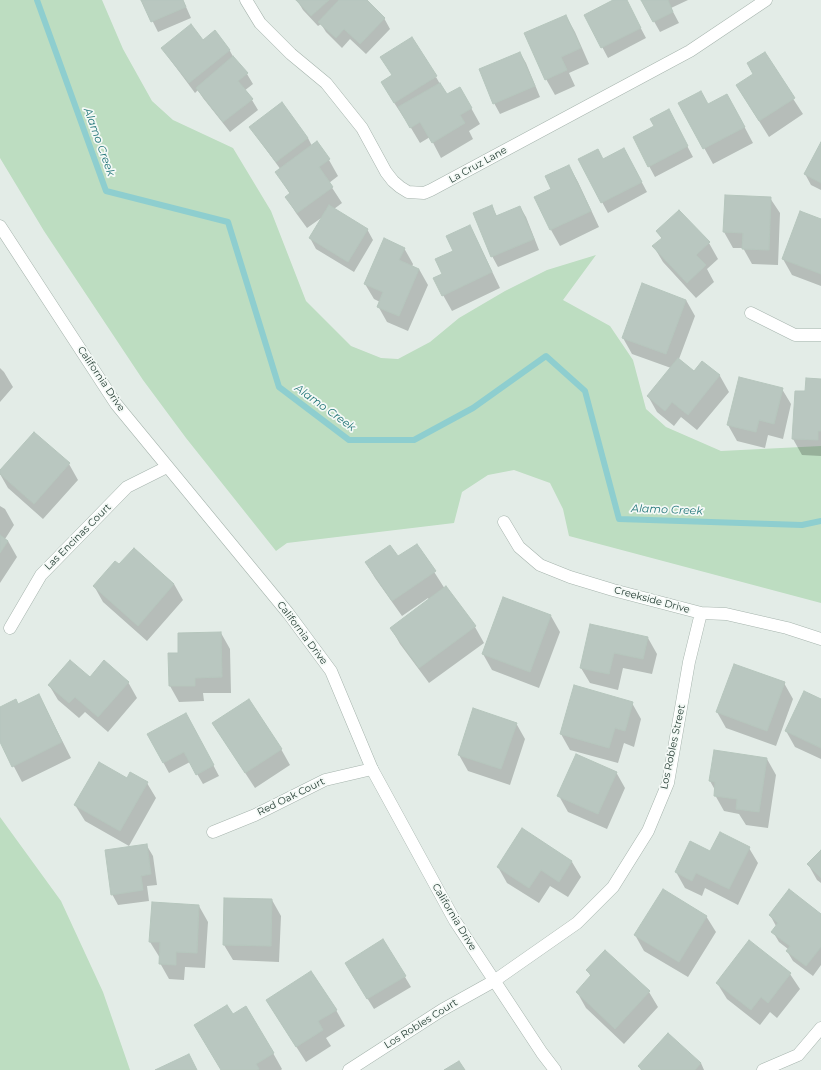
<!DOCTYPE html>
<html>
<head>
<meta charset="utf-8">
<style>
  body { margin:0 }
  canvas { display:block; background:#e3ece7 }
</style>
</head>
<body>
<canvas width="821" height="1070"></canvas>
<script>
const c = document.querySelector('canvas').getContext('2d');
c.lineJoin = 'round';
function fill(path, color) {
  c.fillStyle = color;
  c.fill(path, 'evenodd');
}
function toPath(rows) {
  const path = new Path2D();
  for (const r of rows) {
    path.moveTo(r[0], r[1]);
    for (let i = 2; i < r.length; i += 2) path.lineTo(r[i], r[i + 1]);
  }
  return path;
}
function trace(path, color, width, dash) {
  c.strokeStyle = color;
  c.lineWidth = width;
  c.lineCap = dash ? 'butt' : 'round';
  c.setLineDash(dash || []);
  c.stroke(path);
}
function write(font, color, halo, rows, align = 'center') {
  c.font = font + ' Montserrat,sans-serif';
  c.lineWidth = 3.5;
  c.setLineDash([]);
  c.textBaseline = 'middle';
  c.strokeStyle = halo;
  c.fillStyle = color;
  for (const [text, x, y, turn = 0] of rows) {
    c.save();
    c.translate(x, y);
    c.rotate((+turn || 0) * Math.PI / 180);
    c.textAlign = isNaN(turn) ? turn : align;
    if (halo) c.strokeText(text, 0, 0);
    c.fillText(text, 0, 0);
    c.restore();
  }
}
fill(toPath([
  [0,0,102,0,123,49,152,101,173,120,233,148,271,211,306,301,351,346,381,358,398,359,430,342,459,318,505,291,547,270,596,255,563,300,610,326,633,360,646,409,666,427,721,451,821,446,821,603,569,536,563,509,550,483,514,470,488,475,462,492,454,523,287,543,276,551,186,438,143,380,44,231,0,158],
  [0,817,61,901,103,992,130,1070,0,1070]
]), '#bdddc1');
fill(toPath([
  [142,0,183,0,191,18,158,32],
  [297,0,365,0,384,18,390,29,366,54,350,39,342,48,326,32,321,24,318,26,303,10],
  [615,0,626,0,646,38,608,58,585,15],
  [642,0,688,0,671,8,679,23,660,32],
  [566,16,575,32,589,64,569,73,575,86,555,95,546,79],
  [215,32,230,51,235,60,247,74,253,84,244,91,252,100,258,110,230,132,203,98,198,90,195,93,169,58,163,48,203,42],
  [520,53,526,63,540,97,500,114,494,103],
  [764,54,803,114,769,137,737,86,754,74],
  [436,77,447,96,460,88,480,124,469,131,473,139,441,158,430,137,420,143,405,118,404,118,391,98],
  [680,104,708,105,736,111,753,143,713,164],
  [674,121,693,157,655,177,649,166],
  [251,127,308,138,312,146,317,143,329,160,338,176,329,183,342,203,334,209,367,229,373,240,354,272,316,249,310,238,324,216,307,228,296,213,286,197,290,194,277,173,281,170,257,137],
  [821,145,821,190,811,185,805,174],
  [603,160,630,160,647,192,608,213,602,202],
  [569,166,578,182,599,227,560,246,551,230,536,197,553,189],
  [726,196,770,198,780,213,778,265,752,264,743,248,733,248,724,232],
  [491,206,497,216,520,207,526,217,539,250,498,267,492,256],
  [679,211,709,243,718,259,707,269,714,282,696,298,663,262,654,247,662,239,657,231],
  [800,212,821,220,821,286,792,275,783,259],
  [469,226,478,242,500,288,452,311,443,295,443,274,454,252],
  [404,248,413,264,412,267,419,269,428,285,408,331,387,322,378,306,380,302,374,299,365,284],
  [686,300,695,316,679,359,694,372,702,362,720,376,729,392,697,430,681,417,674,426,657,412,648,396,671,368,632,354,623,338],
  [0,368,4,372,13,387,0,402],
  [821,380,821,456,802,455,793,439,796,392,806,392],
  [782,389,791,404,783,439,768,435,765,448,737,441,728,425],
  [69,464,78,480,43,519,8,488,0,474,0,471],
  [0,506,5,509,14,525,5,539,8,541,17,557,0,583],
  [417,545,445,589,446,588,475,627,484,643,429,683,400,644,391,628,429,600,428,598,402,616,375,578,366,563,398,558],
  [134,549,174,584,183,600,147,641,103,602,94,586,119,566],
  [504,599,551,616,560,632,539,688,492,670,483,654],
  [221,633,230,649,231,693,203,693,204,701,179,702,170,686,169,654,179,654],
  [648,638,657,654,652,674,623,668,618,690,590,683,581,668],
  [90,679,128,682,137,698,108,732,85,712,79,718,58,700,49,685],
  [784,683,793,699,776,746,726,728,717,712],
  [39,695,71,758,22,782,0,740,0,708,18,705],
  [821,700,821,759,795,747,786,731],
  [632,703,641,719,634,747,624,743,618,763,570,750,561,734],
  [516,723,525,739,510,785,468,771,459,755],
  [213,724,281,749,290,765,255,788],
  [192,725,219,776,203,784,190,762,169,773,163,762],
  [767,759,776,775,768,828,746,825,739,814,724,811,715,795,715,790,710,781],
  [616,772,625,788,607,829,568,812,559,796],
  [127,779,147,783,156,798,129,846,85,821,75,805],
  [522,830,572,862,581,877,568,897,550,886,539,903,507,883,498,867],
  [147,846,153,856,157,885,147,886,149,901,118,905,112,894],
  [749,848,758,863,738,905,705,888,702,896,685,888,676,872,711,852],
  [821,851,821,883,817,880,808,864],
  [272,900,281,916,279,962,233,960,224,945],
  [199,906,208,922,205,968,185,967,184,980,169,979,160,963,160,958,150,942],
  [770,915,821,915,821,965,813,976,793,961,787,951,788,949,779,942,773,932,776,926],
  [706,916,716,932,688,977,644,951,635,935],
  [750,942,790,974,800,989,777,1018,770,1012,760,1025,727,999,717,983],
  [587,970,649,992,658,1007,624,1044,586,1008,577,992,591,977],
  [352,974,405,977,411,987,374,1009],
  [267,1001,336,1010,345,1026,326,1038,331,1046,306,1062],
  [233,1015,273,1053,282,1069,281,1070,221,1070],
  [701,1063,704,1070,641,1070,639,1067]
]), '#0003');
trace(toPath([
  [37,0,106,191,228,222,279,387,349,440,414,440,473,408,546,356,585,391,619,519,802,525,821,521]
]), '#8ececf', 6);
const building = toPath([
  [141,0,183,0,186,7,151,22,141,0],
  [296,0,329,0,311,16,296,0],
  [339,0,367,0,385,18,360,44,344,29,336,38,318,22,339,0],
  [613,0,627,0,641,28,601,48,584,15,613,0],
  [641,0,668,0,673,12,653,22,641,0],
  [566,15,581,48,561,57,567,70,545,80,524,33,566,15],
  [191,24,203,40,215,30,230,50,189,83,161,48,191,24],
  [412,37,437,76,394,103,381,82,392,75,380,57,412,37],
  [520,52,535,86,493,104,479,69,520,52],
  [765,52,795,98,759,121,736,85,753,74,747,63,765,52],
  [233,56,248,73,238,81,253,99,223,122,196,88,233,56],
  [440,83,447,94,460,87,472,108,460,115,465,123,432,143,420,122,410,128,398,107,440,83],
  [701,91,708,104,727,94,745,127,703,149,678,103,701,91],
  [282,102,308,138,276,162,249,127,282,102],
  [669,109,688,146,648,167,633,137,654,126,650,119,669,109],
  [317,141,330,159,319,167,333,187,297,213,285,197,290,193,275,172,317,141],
  [821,142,821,183,804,174,821,142],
  [624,148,642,182,601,203,578,159,598,149,603,159,624,148],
  [569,165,591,211,550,230,534,197,551,189,545,176,569,165],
  [725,195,771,197,769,250,742,249,743,233,723,232,725,195],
  [329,205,368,229,348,262,309,238,329,205],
  [492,205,496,216,520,206,534,239,491,257,473,213,492,205],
  [679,210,710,242,696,255,706,265,687,283,652,246,662,238,656,231,679,210],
  [800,211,821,219,821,274,782,259,800,211],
  [470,225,492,272,442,296,433,278,442,274,435,259,453,251,446,236,470,225],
  [384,238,405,248,399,260,419,269,399,316,377,307,383,292,364,284,384,238],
  [642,283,686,300,666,354,622,338,642,283],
  [678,358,694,371,702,361,720,375,688,415,672,402,665,411,647,396,678,358],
  [739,377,783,388,774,424,759,420,756,432,727,425,739,377],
  [806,378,821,379,821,431,818,431,818,440,792,439,795,391,805,391,806,378],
  [34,432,70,463,34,504,0,474,0,470,34,432],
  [0,535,8,541,0,553,0,535],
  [417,544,436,571,392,601,365,562,390,545,398,556,417,544],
  [134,548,174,584,138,626,93,586,115,561,119,564,134,548],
  [446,586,476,626,419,668,390,628,446,586],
  [503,597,551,615,530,672,482,654,503,597],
  [590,624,648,637,643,659,614,653,609,674,580,668,590,624],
  [221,632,222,677,195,678,195,686,169,686,168,653,178,653,178,633,221,632],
  [70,660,90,677,104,660,129,682,98,717,75,697,69,703,48,685,70,660],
  [734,664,785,682,767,731,716,712,734,664],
  [574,685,633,702,625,731,615,728,609,748,560,734,574,685],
  [804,691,821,699,821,748,785,731,804,691],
  [39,694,62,742,12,767,0,742,0,707,16,699,18,704,39,694],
  [249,699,282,749,245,773,212,723,249,699],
  [473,708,517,723,501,769,458,755,473,708],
  [186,713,214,765,196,775,184,752,163,763,147,734,186,713],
  [714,750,767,758,759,812,736,809,737,799,714,796,715,782,709,781,714,750],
  [576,754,617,772,598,814,557,796,576,754],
  [99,762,127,778,130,772,148,782,120,831,74,805,99,762],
  [522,828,572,861,559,882,541,870,529,888,497,867,522,828],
  [720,832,750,847,729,889,696,873,692,881,675,872,690,841,710,851,720,832],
  [147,844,151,874,141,876,143,890,111,895,105,850,147,844],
  [821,850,821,878,807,864,821,850],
  [663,889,707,916,679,962,634,935,663,889],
  [789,889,821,914,821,947,806,966,786,951,790,946,771,932,778,923,769,915,789,889],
  [224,898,272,899,271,946,223,945,224,898],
  [152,902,199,905,197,953,176,952,176,965,159,964,160,942,149,942,152,902],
  [383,939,406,976,367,999,345,963,383,939],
  [749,940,791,973,768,1003,761,997,751,1010,716,983,749,940],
  [605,950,650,991,615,1029,576,992,591,975,586,970,605,950],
  [311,971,337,1010,318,1021,323,1030,296,1047,266,1000,311,971],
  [227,1005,233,1014,246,1006,274,1053,256,1064,259,1069,257,1070,221,1070,194,1025,227,1005],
  [668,1033,701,1063,695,1070,642,1070,638,1066,668,1033],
  [189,1054,197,1070,155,1070,189,1054],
  [459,1061,465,1070,444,1070,459,1061]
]);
fill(building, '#b9c7c0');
trace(building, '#b6c6bd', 1);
const minor = toPath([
  [246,0,260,23,291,54,326,83,362,128,386,172,393,181,400,187,408,192,424,193,431,190,690,51,766,0],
  [751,313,795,335,821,335],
  [504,522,519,547,540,565,570,577,613,590,701,613,726,614,787,628,821,639],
  [10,628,41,575,127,487,167,467],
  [213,832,255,815,325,780,372,769],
  [349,1070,442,1010,494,981,577,923,613,887,648,831,668,783,689,662,701,613],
  [763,1070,798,1055,821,1028]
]);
const tertiary = toPath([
  [0,226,116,404,288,613,331,671,372,769,455,921,542,1053,555,1070]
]);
trace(minor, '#a6b4ad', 13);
trace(tertiary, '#a6b4ad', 13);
trace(minor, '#fff', 12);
trace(tertiary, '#fff', 12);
write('10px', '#243d33', '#f4f9f6', [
  ["La Cruz Lane",478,165,-29],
  ["California Drive",101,379,56],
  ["Las Encinas Court",78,537,-45],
  ["Creekside Drive",652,600,15],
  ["California Drive",302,633,53],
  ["Los Robles Street",673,747,-78],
  ["Red Oak Court",291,797,-26],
  ["California Drive",454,917,59],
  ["Los Robles Court",421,1024,-32]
]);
write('italic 11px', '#207477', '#f4f9f6', [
  ["Alamo Creek",99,142,70],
  ["Alamo Creek",325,408,36],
  ["Alamo Creek",667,510,2]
]);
</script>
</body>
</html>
